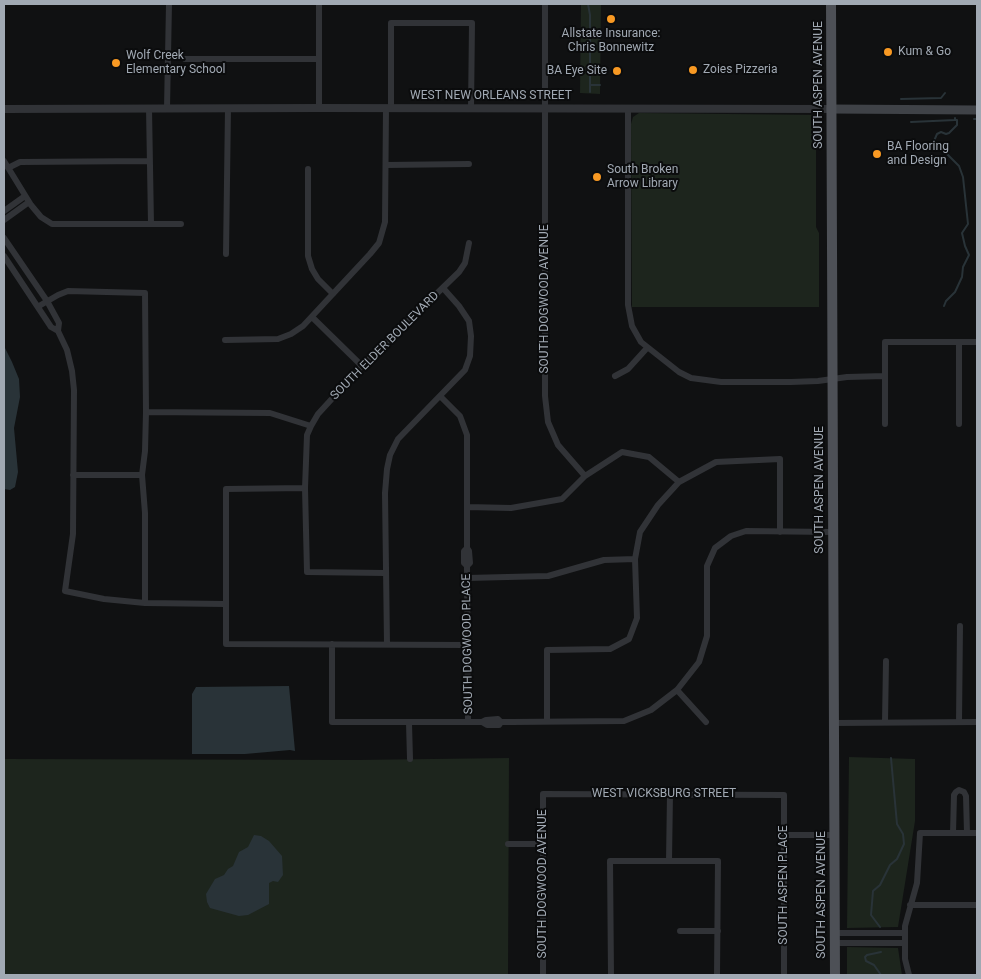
<!DOCTYPE html>
<html>
<head>
<meta charset="utf-8">
<style>
  body { margin:0 }
  #map { position:relative; width:981px; height:979px; overflow:hidden; background:#101112; font-family:Roboto,sans-serif }
  canvas { display:block }
  .frame { position:absolute; inset:0; border:5px solid #a1a9b3; pointer-events:none }
</style>
</head>
<body>
<div id="map">
<canvas width="981" height="979"></canvas>
<div class="frame"></div>
</div>
<script>
const c = document.querySelector('canvas').getContext('2d');
c.lineJoin = 'round';
function fill(path, color) {
  c.fillStyle = color;
  c.fill(path, 'evenodd');
}
function toPath(rows) {
  const path = new Path2D();
  for (const r of rows) {
    path.moveTo(r[0], r[1]);
    for (let i = 2; i < r.length; i += 2) path.lineTo(r[i], r[i + 1]);
  }
  return path;
}
function trace(path, color, width, dash) {
  c.strokeStyle = color;
  c.lineWidth = width;
  c.lineCap = dash ? 'butt' : 'round';
  c.setLineDash(dash || []);
  c.stroke(path);
}
function write(font, color, halo, rows, align = 'center') {
  c.font = font + ' Roboto,sans-serif';
  c.lineWidth = 4;
  c.setLineDash([]);
  c.textBaseline = 'middle';
  c.strokeStyle = halo;
  c.fillStyle = color;
  for (const [text, x, y, turn = 0] of rows) {
    c.save();
    c.translate(x, y);
    c.rotate((+turn || 0) * Math.PI / 180);
    c.textAlign = isNaN(turn) ? turn : align;
    if (halo) c.strokeText(text, 0, 0);
    c.fillText(text, 0, 0);
    c.restore();
  }
}
fill(toPath([
  [581,4,601,4,600,94,580,93],
  [639,113,818,115,820,126,816,132,816,227,819,233,819,307,632,307,631,124,633,117],
  [849,757,915,759,915,821,898,927,847,928],
  [509,758,508,975,4,975,4,759,356,760],
  [847,947,898,948,902,975,847,975]
]), '#1d251d');
fill(toPath([
  [4,346,12,362,19,379,20,397,14,428,18,472,15,487,10,490,4,489],
  [289,686,295,751,290,750,245,754,192,754,192,694,196,687],
  [254,835,261,836,269,841,282,856,283,875,278,882,273,881,269,883,269,904,248,915,239,916,210,908,207,902,206,894,215,879,224,875,228,869,233,866,239,852,248,847]
]), '#293338');
trace(toPath([
  [588,4,590,15,590,92],
  [590,85,600,85],
  [901,99,941,98,945,93],
  [974,119,977,119],
  [911,122,955,120],
  [944,306,946,301,955,292,962,277,963,267,969,255,965,246,962,233,968,224,963,177,959,166,944,151,935,147,934,141,937,134,941,132,946,134,949,133,957,125,957,120,955,120,955,118],
  [880,927,871,915,873,891,880,885,890,865,897,859,904,844,903,834,897,824,891,758],
  [881,952,867,955,865,957,866,961,874,965,881,975]
]), '#293338', 2);
trace(toPath([
  [545,4,545,396,548,422,558,445,585,476],
  [185,59,319,59],
  [149,108,151,224],
  [167,108,169,4],
  [319,108,319,4],
  [391,108,391,23,472,23,471,109],
  [628,109,628,305,632,326,641,342,679,372,691,378,721,382,791,382,818,381,847,377,885,376],
  [4,161,31,205,41,217,52,224,181,224],
  [386,165,469,164],
  [8,168,20,162,149,161],
  [308,169,308,256,312,269,318,279,333,294],
  [4,211,25,196],
  [4,220,29,202],
  [4,238,47,301,59,323,58,331,67,350,72,371,74,390,73,534,65,591,104,599,145,603,225,604],
  [226,254,228,108],
  [4,256,51,327,58,331],
  [39,306,58,295,68,291,145,293,146,412,145,451,142,475,145,513,145,603],
  [312,317,362,366],
  [225,340,278,339,291,334,303,326,370,254,379,243,385,222,386,108],
  [959,342,959,424],
  [615,376,628,369,647,348],
  [440,396,460,416,467,435,467,548,469,551,470,563,467,566,468,722],
  [146,412,270,413,311,426],
  [885,424,885,342,977,342],
  [73,475,142,475],
  [305,488,226,489,226,644,467,645],
  [467,507,511,508,562,499,585,476,622,452,649,457,679,482],
  [467,548,464,551,464,563,467,566],
  [385,573,307,572,305,488,307,435,311,426,318,414,362,366,459,272,465,263,469,243],
  [467,578,548,576,604,560,635,559],
  [332,644,332,722,482,722,487,725,499,725,501,722,512,722,624,721,651,710,677,690,699,662,707,636,707,566,715,548,731,536,746,531,832,532],
  [387,644,385,493,387,469,390,455,398,439,465,370,470,356,471,336,469,321,459,306,443,288],
  [677,690,706,722],
  [547,721,547,650,610,649,629,639,637,618,635,559,640,532,658,505,679,482,716,462,780,459,780,532],
  [482,722,486,720,498,719,501,722],
  [885,722,886,661],
  [959,722,960,626],
  [409,723,410,759],
  [834,723,977,722],
  [953,833,954,795,956,792,959,790,964,792,966,796,967,833],
  [784,835,835,835],
  [508,844,543,844],
  [669,861,670,794],
  [910,905,977,905],
  [680,931,718,931],
  [835,933,905,933],
  [835,943,905,943],
  [543,975,543,794,784,795,784,975],
  [611,975,610,861,718,861,717,975],
  [909,975,905,959,905,926,917,883,920,833,977,833]
]), '#313337', 6);
trace(toPath([
  [4,109,319,108,831,109]
]), '#313337', 8);
trace(toPath([
  [831,109,977,110]
]), '#3f4247', 9);
trace(toPath([
  [831,4,835,975]
]), '#4d5056', 10);
for (const [x, y, r, color] of [
  [611,19,5,"#f89923"],
  [888,52,5,"#f89923"],
  [116,63,5,"#f89923"],
  [693,70,5,"#f89923"],
  [617,71,5,"#f89923"],
  [877,154,5,"#f89923"],
  [597,177,5,"#f89923"]
]) {
  const dot = new Path2D();
  dot.arc(x, y, r, 0, 2 * Math.PI);
  c.fillStyle = color;
  c.fill(dot);
  trace(dot, '#0b0c0d', 2);
}
write('12px', '#a1a9b3', '#0b0c0d', [
  ["Allstate Insurance:",611,34,"center"],
  ["Chris Bonnewitz",611,48,"center"],
  ["Kum & Go",898,52],
  ["Wolf Creek",126,56],
  ["Elementary School",126,70],
  ["Zoies Pizzeria",703,70],
  ["BA Eye Site",607,71,"right"],
  ["BA Flooring",887,147],
  ["and Design",887,161],
  ["South Broken",607,170],
  ["Arrow Library",607,184]
], 'left');
write('12px', '#a1a9b3', '#0b0c0d', [
  ["SOUTH ASPEN AVENUE",819,85,-90],
  ["WEST NEW ORLEANS STREET",491,96],
  ["SOUTH DOGWOOD AVENUE",545,299,-90],
  ["SOUTH ELDER BOULEVARD",385,346,-45],
  ["SOUTH ASPEN AVENUE",820,490,-90],
  ["SOUTH DOGWOOD PLACE",468,644,-91],
  ["WEST VICKSBURG STREET",664,794],
  ["SOUTH DOGWOOD AVENUE",543,884,-90],
  ["SOUTH ASPEN PLACE",784,885,-90],
  ["SOUTH ASPEN AVENUE",822,895,-90]
]);
</script>
</body>
</html>
